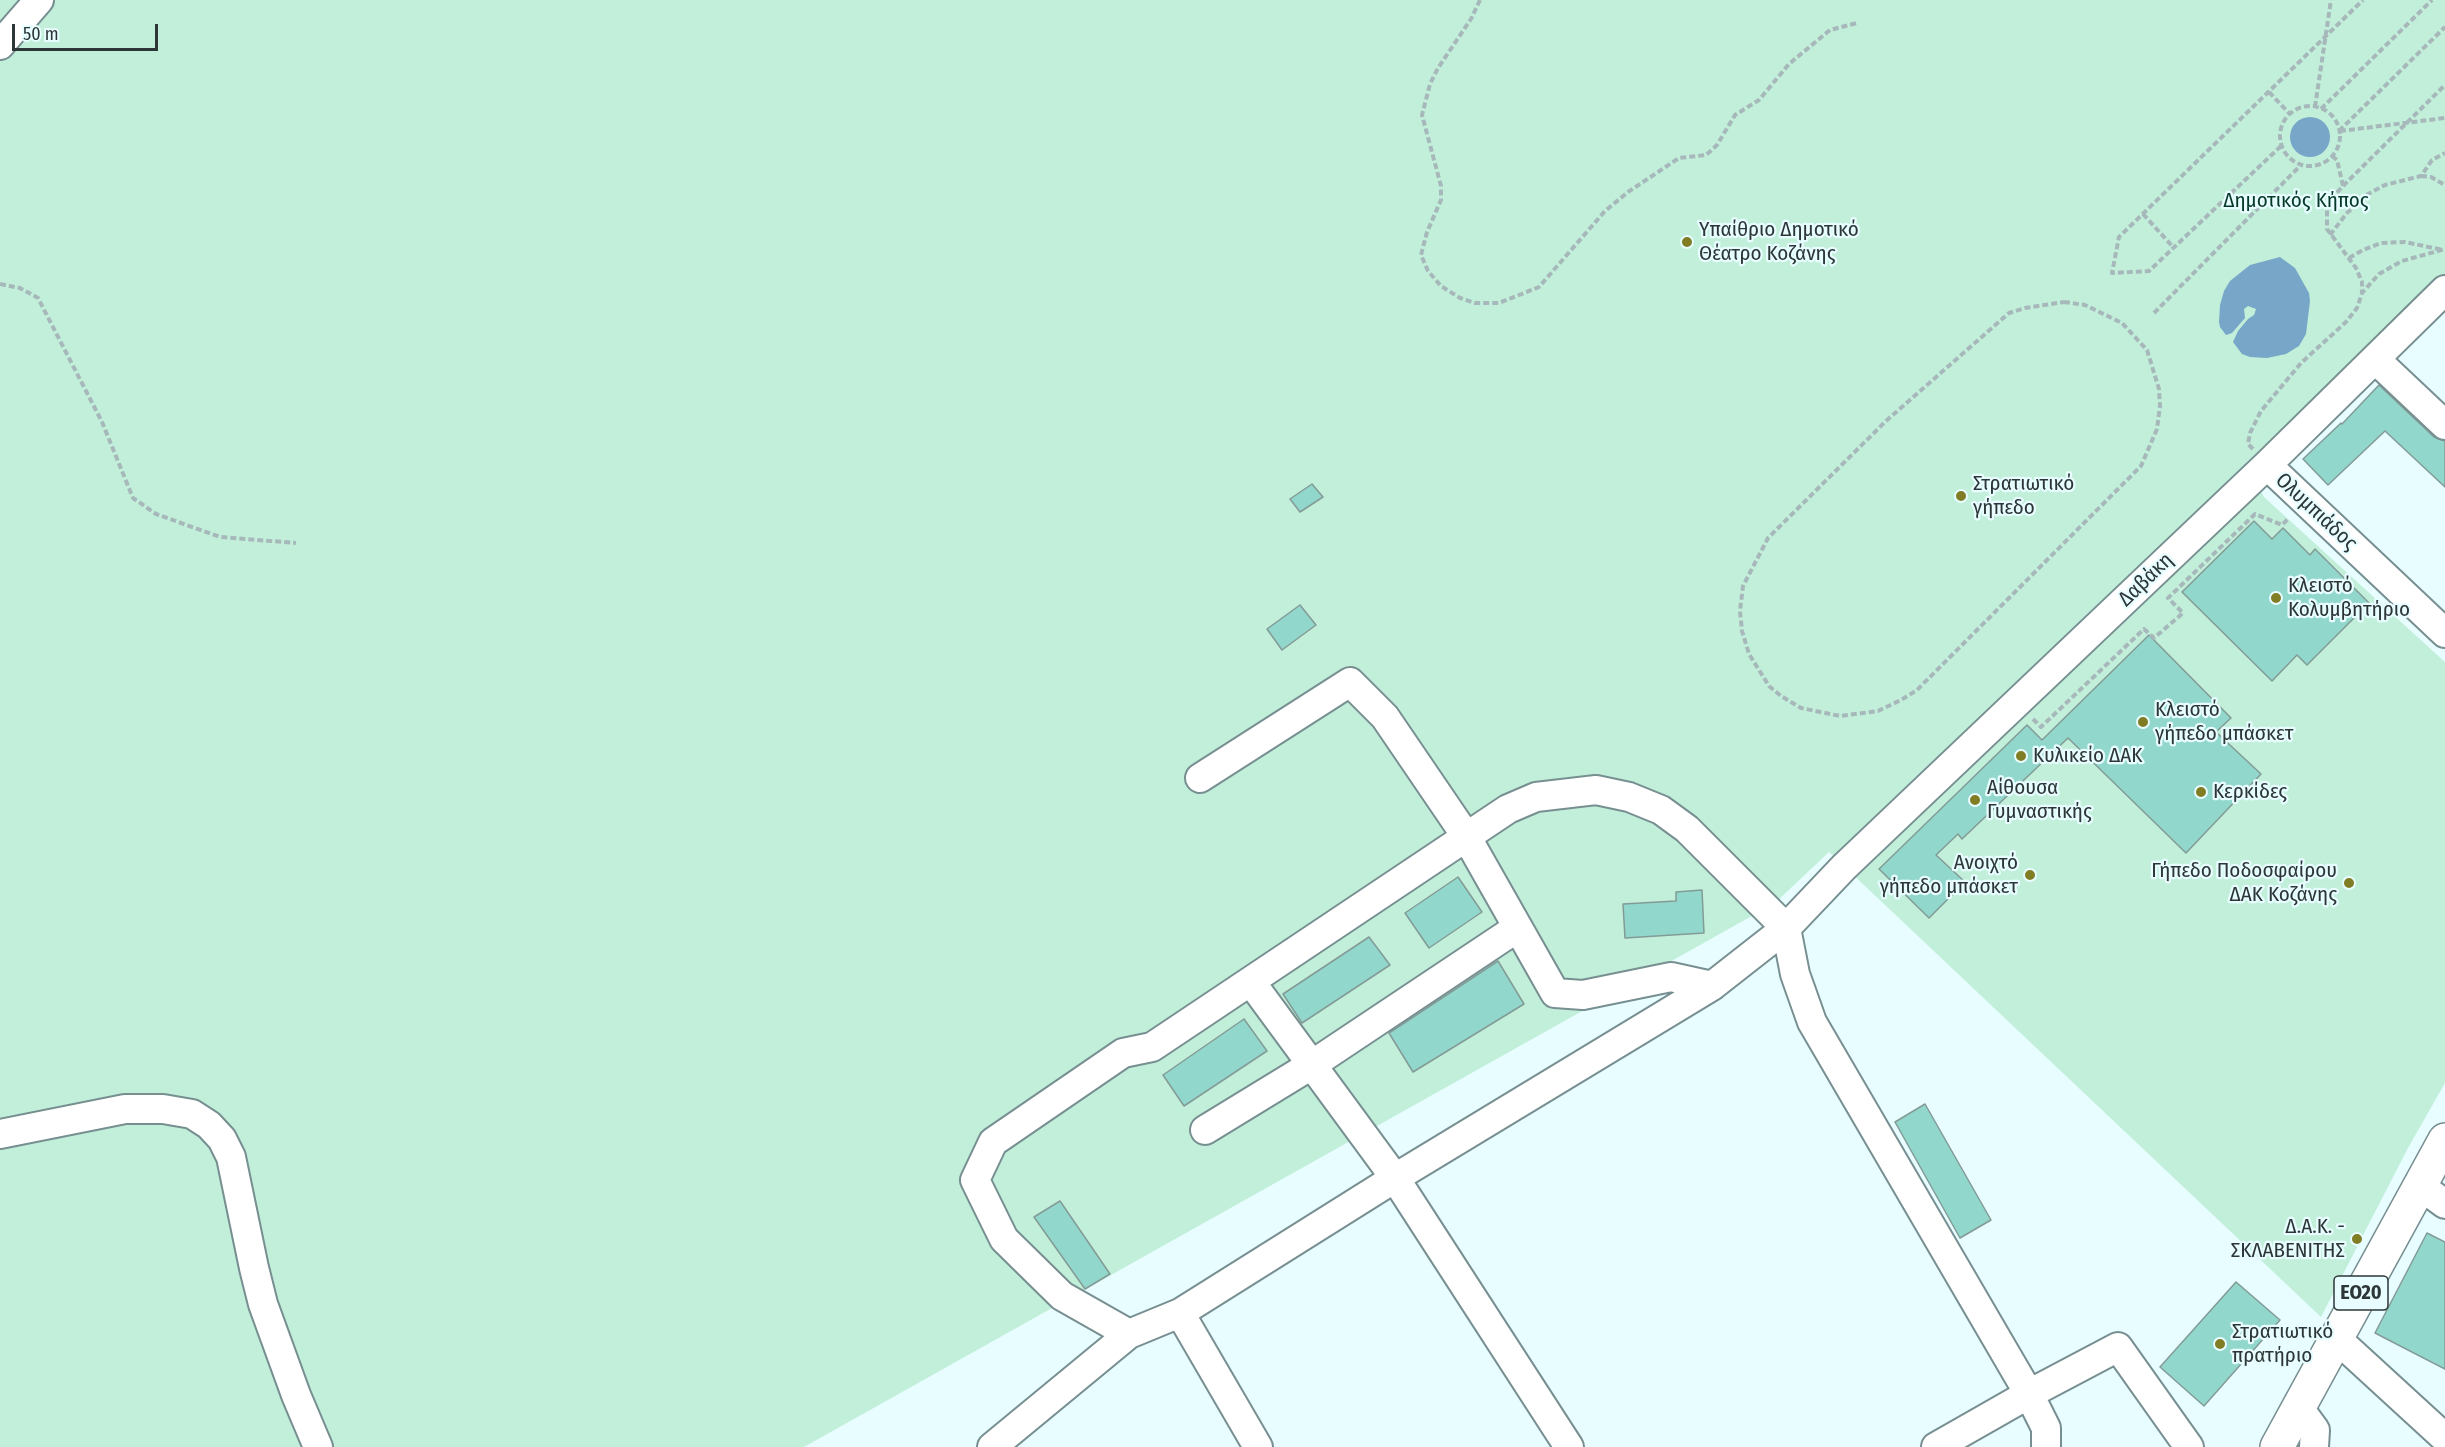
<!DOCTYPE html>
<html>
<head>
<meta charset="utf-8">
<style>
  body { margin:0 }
  #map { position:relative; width:2445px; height:1447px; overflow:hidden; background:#e8fdff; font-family:"Fira Sans Condensed",sans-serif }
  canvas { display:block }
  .scale { position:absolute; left:12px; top:24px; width:146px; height:27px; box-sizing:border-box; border:3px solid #2c3637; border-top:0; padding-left:8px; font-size:18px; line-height:21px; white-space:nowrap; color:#2c3637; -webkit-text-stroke:4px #e8fdff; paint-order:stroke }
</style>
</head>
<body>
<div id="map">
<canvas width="2445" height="1447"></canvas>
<div class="scale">50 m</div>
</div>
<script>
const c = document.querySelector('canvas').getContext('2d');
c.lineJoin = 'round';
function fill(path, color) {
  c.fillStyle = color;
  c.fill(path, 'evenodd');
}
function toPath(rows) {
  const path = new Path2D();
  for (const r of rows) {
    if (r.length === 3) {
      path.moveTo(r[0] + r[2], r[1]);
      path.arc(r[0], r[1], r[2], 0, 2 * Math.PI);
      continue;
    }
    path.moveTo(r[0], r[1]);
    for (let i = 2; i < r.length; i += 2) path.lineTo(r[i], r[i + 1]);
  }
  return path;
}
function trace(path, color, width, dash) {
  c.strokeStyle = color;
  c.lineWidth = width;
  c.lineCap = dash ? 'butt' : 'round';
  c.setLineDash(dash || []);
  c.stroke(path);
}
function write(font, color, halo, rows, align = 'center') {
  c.font = font + ' "Fira Sans Condensed",sans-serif';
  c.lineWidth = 4.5;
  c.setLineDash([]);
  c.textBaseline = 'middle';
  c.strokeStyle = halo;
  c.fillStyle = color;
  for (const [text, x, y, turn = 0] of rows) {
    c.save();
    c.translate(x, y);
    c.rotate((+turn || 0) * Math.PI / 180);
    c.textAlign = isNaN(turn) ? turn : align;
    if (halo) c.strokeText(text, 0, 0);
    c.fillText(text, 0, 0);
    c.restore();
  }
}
fill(toPath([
  [0,0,2445,0,2445,282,2253,475,2264,497,2445,662,2445,1083,2408,1148,2321,1317,1829,852,1775,903,804,1447,0,1447]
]), '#c2efda');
fill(toPath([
  [2310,137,20],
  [2280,257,2295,268,2309,293,2310,301,2306,334,2299,346,2286,354,2267,358,2250,357,2242,354,2233,342,2238,331,2248,319,2254,315,2256,309,2248,306,2244,309,2245,318,2232,333,2226,335,2220,327,2219,322,2220,305,2224,291,2230,281,2250,265]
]), '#77a6c8');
const building = toPath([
  [2379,385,2434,437,2445,441,2445,487,2385,431,2328,485,2303,459,2341,423,2342,424,2379,385],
  [1312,484,1323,497,1300,512,1290,499,1312,484],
  [2254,521,2272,539,2283,528,2310,555,2315,549,2369,603,2307,665,2297,655,2272,681,2182,592,2254,521],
  [1300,605,1316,625,1282,650,1267,629,1300,605],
  [2149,635,2231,718,2216,732,2261,774,2186,853,2068,738,1962,839,1958,834,1936,855,1965,882,1929,918,1879,869,2027,725,2042,740,2149,635],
  [1458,877,1482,912,1429,948,1405,913,1458,877],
  [1702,890,1704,933,1625,938,1623,904,1676,901,1676,892,1702,890],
  [1369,937,1390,965,1302,1023,1283,994,1369,937],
  [1498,961,1524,1004,1413,1072,1389,1033,1498,961],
  [1244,1019,1267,1051,1184,1106,1163,1075,1244,1019],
  [1925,1104,1991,1220,1960,1238,1895,1122,1925,1104],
  [1060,1201,1110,1274,1085,1289,1034,1217,1060,1201],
  [2427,1233,2445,1242,2445,1369,2375,1333,2427,1233],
  [2236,1282,2280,1320,2204,1406,2160,1367,2236,1282]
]);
fill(building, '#92d7cc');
trace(building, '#839b96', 1.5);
const minor = toPath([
  [0,45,39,0],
  [2375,359,2445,425],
  [2267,465,2445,633],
  [1200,778,1350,682,1385,717,1466,836,1555,993,1583,995,1671,977,1712,986],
  [1251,982,1395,1178,1569,1447],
  [1205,1130,1313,1064,1517,928],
  [0,1134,125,1109,163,1109,192,1114,209,1125,222,1139,231,1157,254,1268,263,1304,296,1395,318,1447],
  [2419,1185,2445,1204],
  [1180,1313,1258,1447],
  [1129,1334,1062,1296,1004,1239,975,1180,993,1142,1123,1053,1152,1047,1508,809,1536,797,1596,790,1629,797,1661,810,1687,829,1786,928,1795,974,1812,1022,2029,1394,2046,1428,2046,1447],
  [2337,1339,2445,1438],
  [2299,1408,2315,1430,2314,1447],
  [992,1447,1129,1334,1180,1313,1395,1178,1712,986,1786,928,1844,867,2267,465,2445,290],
  [1936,1447,2029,1394,2118,1347,2189,1447]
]);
const major = toPath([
  [2277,1447,2445,1140]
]);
trace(minor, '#778f91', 32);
trace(major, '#778f91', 36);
trace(toPath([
  [1480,0,1471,19,1438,68,1430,84,1422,115,1441,186,1441,200,1427,232,1421,255,1428,271,1441,286,1460,298,1475,303,1499,303,1539,287,1605,211,1628,192,1679,158,1706,155,1717,145,1735,115,1759,100,1789,64,1830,30,1857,23],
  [2269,92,2290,114],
  [2310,136,30],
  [2315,107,2331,0],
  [2321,109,2432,0],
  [2339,131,2445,27],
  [2340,131,2445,118],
  [2281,146,2149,271,2112,273,2119,237,2363,0],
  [2332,156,2337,160,2343,186,2331,199,2327,209,2327,229,2356,268,2362,282,2362,292],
  [2421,176,2431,177,2445,185],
  [2343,186,2445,85],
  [2143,214,2174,248],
  [2330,235,2347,213,2368,194,2385,185,2421,176,2432,160,2445,153],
  [2349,258,2363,250,2381,243,2405,242,2443,250],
  [0,284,20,288,38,298,102,422,133,498,156,514,220,537,296,543],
  [2064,302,2085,305,2122,323,2147,350,2159,389,2160,406,2157,429,2141,466,1917,690,1901,700,1878,711,1840,716,1801,708,1781,696,1769,686,1749,654,1742,631,1740,611,1743,586,1768,538,1886,421,2009,313,2025,308,2064,302],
  [2154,313,2301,165],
  [2253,449,2248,444,2250,433,2261,411,2301,363,2346,322,2357,308,2362,293,2379,274,2402,261,2445,249],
  [2033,719,2041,727,2144,629,2154,638,2183,613,2168,598,2255,514,2282,525,2288,519]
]), '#a7b8ba', 4, [6, 3]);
trace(minor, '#fff', 28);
trace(major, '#fff', 33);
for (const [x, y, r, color] of [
  [1687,242,6,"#807d25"],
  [1961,496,6,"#807d25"],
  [2276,598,6,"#807d25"],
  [2143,722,6,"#807d25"],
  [2021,756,6,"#807d25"],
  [2201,792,6,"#807d25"],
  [1975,800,6,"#807d25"],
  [2030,875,6,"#807d25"],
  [2349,883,6,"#807d25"],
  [2357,1239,6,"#807d25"],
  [2220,1344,6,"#807d25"]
]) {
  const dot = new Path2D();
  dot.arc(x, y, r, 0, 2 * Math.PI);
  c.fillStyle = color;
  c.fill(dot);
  trace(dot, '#e8fdff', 2);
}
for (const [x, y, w] of [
  [2361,1293,54]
]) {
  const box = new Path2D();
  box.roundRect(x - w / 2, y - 17, w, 34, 4.5);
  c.fillStyle = '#e8fdff';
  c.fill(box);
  trace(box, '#2c3637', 1.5);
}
write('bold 20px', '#2c3637', null, [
  ["ΕΟ20",2361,1293]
]);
write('21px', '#063927', '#e8fdff', [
  ["Δημοτικός Κήπος",2296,201]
]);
write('21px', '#2c3637', '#e8fdff', [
  ["Υπαίθριο Δημοτικό",1699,230],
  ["Θέατρο Κοζάνης",1699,254],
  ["Στρατιωτικό",1973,484],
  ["γήπεδο",1973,508],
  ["Κλειστό",2288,586],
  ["Κολυμβητήριο",2288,610],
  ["Κλειστό",2155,710],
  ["γήπεδο μπάσκετ",2155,734],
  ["Κυλικείο ΔΑΚ",2033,756],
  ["Αίθουσα",1987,788],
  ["Γυμναστικής",1987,812],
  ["Κερκίδες",2213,792],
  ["Ανοιχτό",2018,863,"right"],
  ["γήπεδο μπάσκετ",2018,887,"right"],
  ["Γήπεδο Ποδοσφαίρου",2337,871,"right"],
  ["ΔΑΚ Κοζάνης",2337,895,"right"],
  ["Δ.Α.Κ. -",2345,1227,"right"],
  ["ΣΚΛΑΒΕΝΙΤΗΣ",2345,1251,"right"],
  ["Στρατιωτικό",2232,1332],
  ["πρατήριο",2232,1356]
], 'left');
write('21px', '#2c3637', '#e8fdff', [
  ["Ολυμπιάδος",2316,512,43],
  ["Δαβάκη",2146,580,-44]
]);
</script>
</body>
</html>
